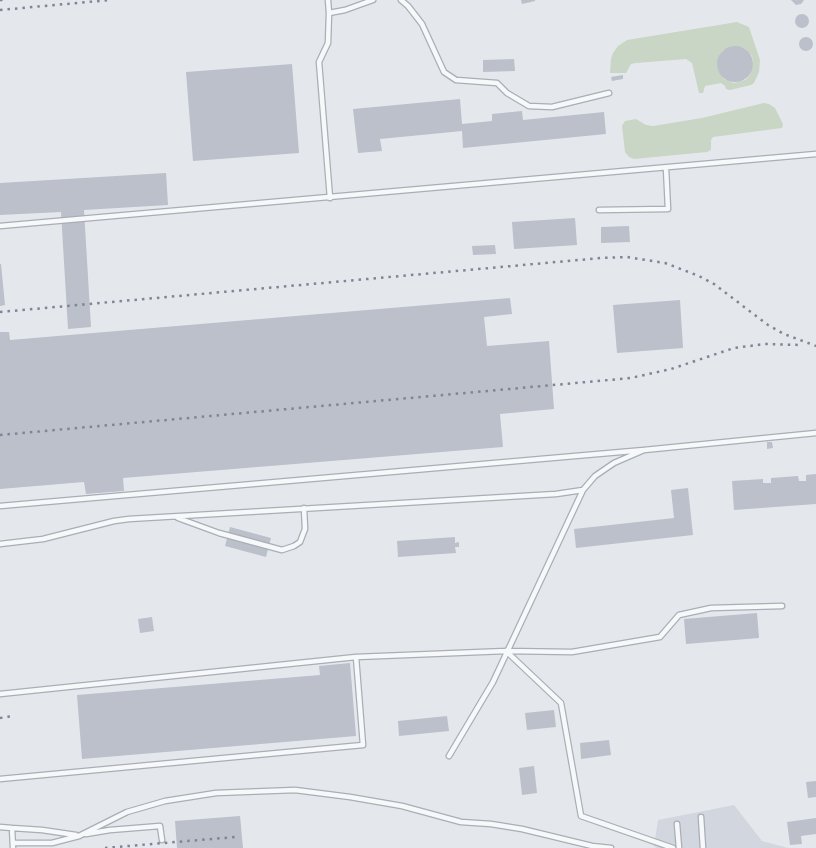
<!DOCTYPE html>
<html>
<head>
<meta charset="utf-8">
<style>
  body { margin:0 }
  canvas { display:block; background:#e4e7ec }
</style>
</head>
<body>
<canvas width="816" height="848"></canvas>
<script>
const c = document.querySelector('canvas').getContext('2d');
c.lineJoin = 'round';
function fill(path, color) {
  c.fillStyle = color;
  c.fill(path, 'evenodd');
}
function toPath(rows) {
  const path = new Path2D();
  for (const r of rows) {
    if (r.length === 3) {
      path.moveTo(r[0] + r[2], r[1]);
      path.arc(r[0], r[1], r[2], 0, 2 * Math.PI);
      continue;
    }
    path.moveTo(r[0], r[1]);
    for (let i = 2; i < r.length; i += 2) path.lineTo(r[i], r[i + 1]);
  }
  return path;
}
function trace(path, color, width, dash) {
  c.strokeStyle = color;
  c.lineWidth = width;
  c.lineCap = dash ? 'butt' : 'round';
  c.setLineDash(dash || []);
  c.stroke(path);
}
fill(toPath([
  [734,805,762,841,788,848,657,848,654,846,658,820]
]), '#d2d6de');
fill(toPath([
  [737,22,749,27,760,60,759,72,754,83,751,85,730,90,726,89,725,86,721,83,705,86,703,93,699,93,692,63,686,59,636,63,631,64,626,73,610,73,611,59,613,53,618,46,627,40],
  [733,46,744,48,752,56,753,61,753,67,749,76,745,80,734,83,724,79,718,70,717,65,720,54,723,50],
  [764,103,769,104,775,108,783,124,782,128,713,137,711,140,711,150,707,152,634,159,629,157,625,152,622,126,625,121,636,119,646,125,653,126,702,118]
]), '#c9d6c5');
fill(toPath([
  [521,0,535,0,535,1,522,4],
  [791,0,804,0,801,4,796,5],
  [802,21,7],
  [806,44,7],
  [735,64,18],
  [514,59,515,71,483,72,483,60],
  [292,64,299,153,193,161,186,72],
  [623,75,623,79,612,81,611,77],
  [460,99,462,124,492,121,492,114,522,111,523,120,604,112,606,134,463,148,462,131,380,139,382,151,358,153,353,109],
  [166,173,168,205,84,210,91,327,68,329,61,212,0,215,0,183],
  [575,218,577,245,514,249,512,222],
  [629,226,630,242,601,243,601,227],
  [495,245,496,254,473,255,472,246],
  [0,264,1,264,5,305,0,306],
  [510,298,512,314,484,317,487,346,549,341,554,409,500,414,503,447,123,478,124,491,86,494,84,482,0,489,0,332,9,332,10,340],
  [680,300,683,348,617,353,613,305],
  [767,442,772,442,773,448,767,449],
  [816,474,816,504,734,510,732,481,763,479,763,483,771,483,771,478,798,476,799,481,806,481,806,475],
  [688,488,693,535,576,548,574,529,674,518,671,490],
  [230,527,271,538,266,557,225,546],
  [455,537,455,543,459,542,459,547,455,547,456,553,398,557,397,541],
  [757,613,759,638,686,644,684,619],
  [152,617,154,631,140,633,138,619],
  [350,663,356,736,82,759,77,695,320,675,319,666],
  [554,710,556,727,527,730,525,713],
  [447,716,449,731,399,736,398,721],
  [609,740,611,755,581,759,580,743],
  [534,766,537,793,522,795,519,768],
  [816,781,816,797,808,798,806,782],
  [240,816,243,848,177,848,175,821],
  [816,818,816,834,801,836,802,844,790,845,787,822]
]), '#bbc0ca');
const service = toPath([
  [328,0,329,13],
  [401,0,408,6,422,24,444,72,456,80,497,83,507,93,529,106,552,107,609,93],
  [330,198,319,62,328,43,329,13,345,10,373,0],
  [599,210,668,209,666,168],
  [0,226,816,154],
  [0,506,644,450],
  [178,518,219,533,282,550,294,546,300,542,305,529,304,508],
  [0,544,43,539,114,521,129,519,556,494,583,490],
  [506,651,561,703,581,816,673,848],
  [0,694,356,657,506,651,572,652,660,637,679,615,711,608,782,606],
  [449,756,493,682,583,490,595,476,614,463,644,450,816,433],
  [0,779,363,745,356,657],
  [701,817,703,848],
  [677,824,679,848],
  [0,827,12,828,13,848],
  [12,828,42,830,76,835],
  [86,834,110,830,160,826,162,840],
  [13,843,52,843,79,836,127,812,165,801,216,793,295,790,350,797,402,806,461,822,491,824,522,829,592,846,611,848]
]);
trace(service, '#a9aeb7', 7);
trace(service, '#f7f8fa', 4.5);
trace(toPath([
  [0,0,3,0],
  [0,10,110,0],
  [0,312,601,258,627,257,665,263,699,276,714,284,768,325,784,334,816,346],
  [0,435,631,378,671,369,734,348,765,344,800,345],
  [0,718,13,716],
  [105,848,235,837]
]), '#7d8696', 2.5, [2.5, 5]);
</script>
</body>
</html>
